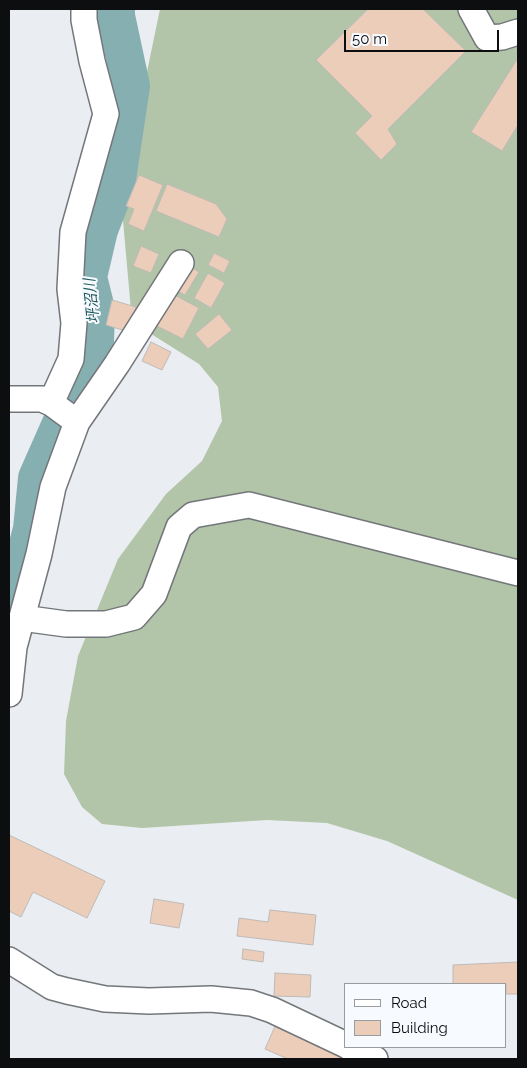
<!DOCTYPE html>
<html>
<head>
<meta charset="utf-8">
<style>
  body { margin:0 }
  #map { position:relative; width:527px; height:1068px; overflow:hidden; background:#eaedf1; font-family:Raleway,sans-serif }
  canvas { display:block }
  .frame { position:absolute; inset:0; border:10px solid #0d0e10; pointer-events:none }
  .legend { position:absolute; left:344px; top:983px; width:162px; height:65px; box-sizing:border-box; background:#f7faff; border:1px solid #999c9f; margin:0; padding:6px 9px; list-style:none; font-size:15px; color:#0d0e10 }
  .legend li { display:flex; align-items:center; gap:10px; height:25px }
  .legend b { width:25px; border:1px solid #999c9f }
  .scale { position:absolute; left:344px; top:30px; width:155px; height:22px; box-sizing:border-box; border:2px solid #0d0e10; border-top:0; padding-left:6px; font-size:15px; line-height:18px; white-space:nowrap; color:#0d0e10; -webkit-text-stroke:4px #f7faff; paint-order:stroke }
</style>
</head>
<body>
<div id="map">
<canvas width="527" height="1068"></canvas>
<div class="frame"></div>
<ul class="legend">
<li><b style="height:6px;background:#fff"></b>Road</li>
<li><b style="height:14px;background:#eccdb9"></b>Building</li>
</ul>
<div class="scale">50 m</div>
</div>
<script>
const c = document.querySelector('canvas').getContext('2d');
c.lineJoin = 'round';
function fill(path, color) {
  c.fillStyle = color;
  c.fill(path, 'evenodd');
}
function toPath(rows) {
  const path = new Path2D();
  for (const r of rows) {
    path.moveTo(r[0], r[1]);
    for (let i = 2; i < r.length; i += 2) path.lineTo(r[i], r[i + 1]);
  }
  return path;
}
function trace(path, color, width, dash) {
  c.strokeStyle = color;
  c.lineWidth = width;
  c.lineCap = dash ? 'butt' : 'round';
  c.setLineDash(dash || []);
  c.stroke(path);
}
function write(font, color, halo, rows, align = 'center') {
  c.font = font + ' Raleway,"Noto Sans JP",sans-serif';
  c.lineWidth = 4;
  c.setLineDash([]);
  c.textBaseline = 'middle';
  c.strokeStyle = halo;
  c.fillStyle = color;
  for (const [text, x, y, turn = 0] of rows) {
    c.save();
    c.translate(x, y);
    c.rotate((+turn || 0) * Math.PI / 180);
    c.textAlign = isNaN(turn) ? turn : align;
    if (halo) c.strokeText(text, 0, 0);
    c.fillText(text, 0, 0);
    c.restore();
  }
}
fill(toPath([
  [160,9,518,9,518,900,387,841,327,823,267,820,142,828,102,824,82,807,64,774,66,721,78,656,118,559,166,494,202,461,222,421,218,387,199,364,132,322,122,209,136,125]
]), '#b2c5a9');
trace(toPath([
  [9,616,32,529,37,478,79,383,95,341,96,309,88,277,99,230,116,186,131,86,116,16,116,9]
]), '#86afb1', 38);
const building = toPath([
  [368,9,423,9,466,51,388,129,397,144,381,160,355,133,372,116,316,60,368,9],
  [518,58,518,125,502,151,471,132,518,58],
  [139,175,163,185,144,231,128,224,134,209,126,206,139,175],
  [167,184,216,204,227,219,219,237,156,211,167,184],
  [141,246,159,254,151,273,133,266,141,246],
  [214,253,230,261,224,273,208,265,214,253],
  [187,265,199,272,185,295,174,289,187,265],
  [208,273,225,283,211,308,194,298,208,273],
  [171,293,199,308,183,339,155,325,171,293],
  [112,300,136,307,129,332,106,325,112,300],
  [219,314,232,330,208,349,195,334,219,314],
  [151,342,171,352,162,370,142,361,151,342],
  [9,835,105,881,87,918,33,892,21,917,9,911,9,835],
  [154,899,184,904,179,928,150,923,154,899],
  [270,910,316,915,313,945,237,936,239,918,268,922,270,910],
  [243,949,264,952,263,962,242,959,243,949],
  [518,962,518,994,506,994,506,984,453,984,453,965,518,962],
  [275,973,311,975,310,997,274,996,275,973],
  [276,1024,341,1054,338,1059,288,1059,265,1049,276,1024]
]);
fill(building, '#eccdb9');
trace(building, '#bebab7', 1);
const minor = toPath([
  [471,9,487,38,502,37,518,32],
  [9,399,42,399,51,403,77,422,53,487,39,554,14,647,9,694],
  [51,403,71,359,74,323,70,289,73,232,106,114,92,61,84,20,84,9],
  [77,422,117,364,181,263],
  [22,618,66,624,106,624,134,617,154,594,179,527,193,515,249,505,518,573],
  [9,960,52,987,67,991,105,999,149,1001,211,999,251,1003,272,1010,346,1045],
  [349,1047,375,1059]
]);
trace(minor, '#73767a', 28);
trace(minor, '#fff', 25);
write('italic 15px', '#1d575a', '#f7faff', [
  ["坪沼川",92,301,-96]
]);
</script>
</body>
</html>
